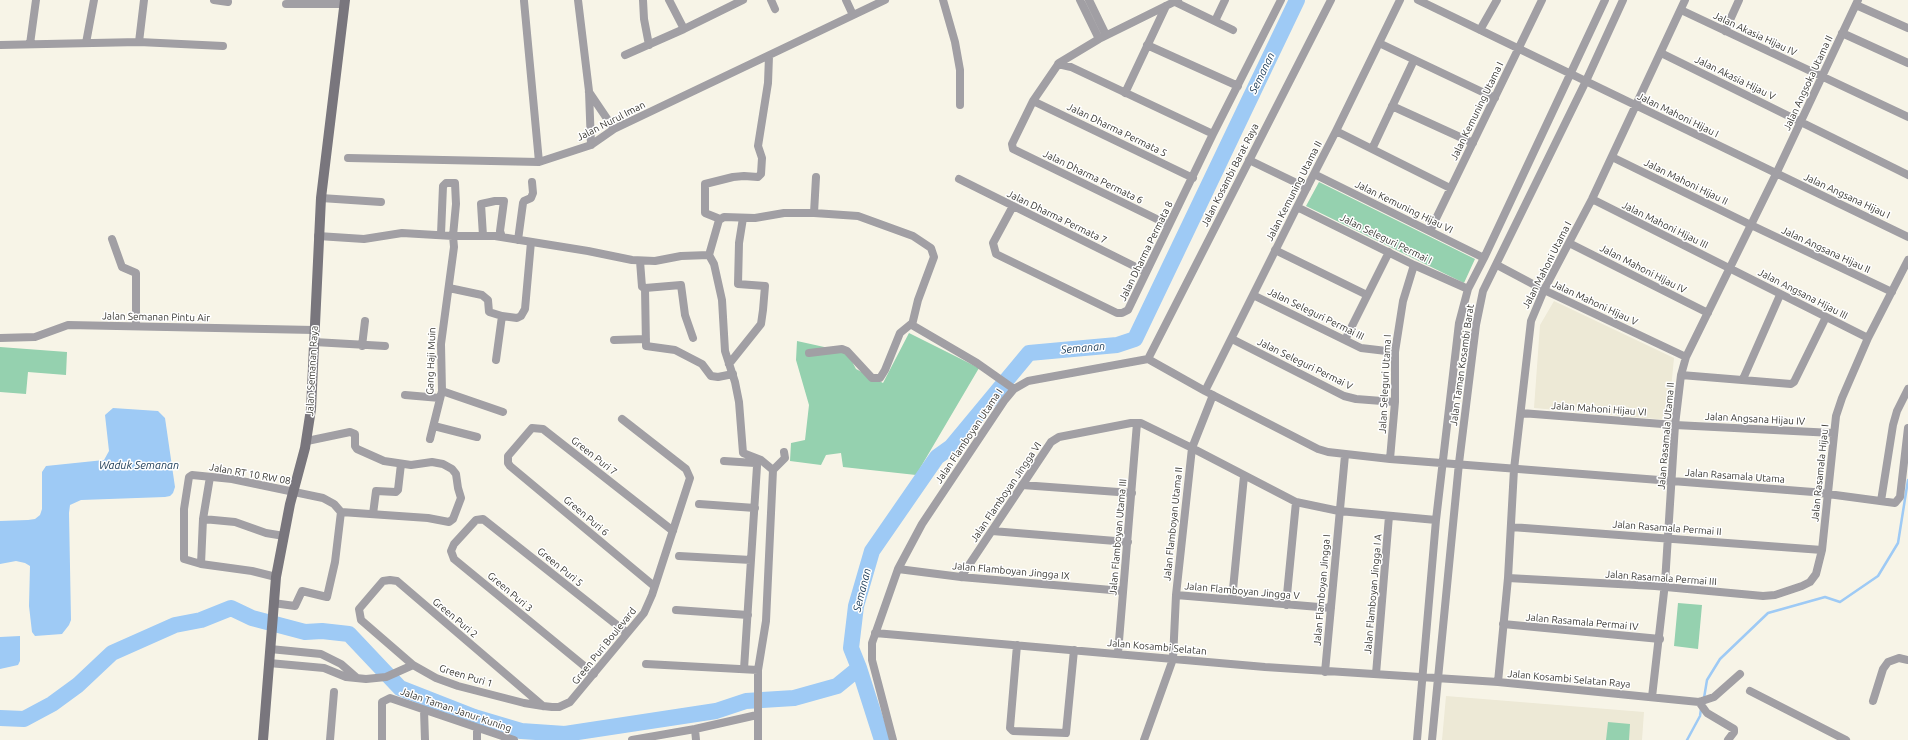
<!DOCTYPE html>
<html>
<head>
<meta charset="utf-8">
<style>
  body { margin:0 }
  canvas { display:block; background:#f7f4e7 }
</style>
</head>
<body>
<canvas width="1908" height="740"></canvas>
<script>
const c = document.querySelector('canvas').getContext('2d');
c.lineJoin = 'round';
function fill(path, color) {
  c.fillStyle = color;
  c.fill(path, 'evenodd');
}
function toPath(rows) {
  const path = new Path2D();
  for (const r of rows) {
    path.moveTo(r[0], r[1]);
    for (let i = 2; i < r.length; i += 2) path.lineTo(r[i], r[i + 1]);
  }
  return path;
}
function trace(path, color, width, dash) {
  c.strokeStyle = color;
  c.lineWidth = width;
  c.lineCap = dash ? 'butt' : 'round';
  c.setLineDash(dash || []);
  c.stroke(path);
}
function write(font, color, halo, rows, align = 'center') {
  c.font = font + ' Ubuntu,sans-serif';
  c.lineWidth = 3;
  c.setLineDash([]);
  c.textBaseline = 'middle';
  c.strokeStyle = halo;
  c.fillStyle = color;
  for (const [text, x, y, turn = 0] of rows) {
    c.save();
    c.translate(x, y);
    c.rotate((+turn || 0) * Math.PI / 180);
    c.textAlign = isNaN(turn) ? turn : align;
    if (halo) c.strokeText(text, 0, 0);
    c.fillText(text, 0, 0);
    c.restore();
  }
}
fill(toPath([
  [1554,301,1674,358,1668,420,1534,408,1540,325],
  [1446,696,1644,712,1642,740,1442,740]
]), '#ede9d6');
fill(toPath([
  [1319,182,1475,259,1464,283,1306,206],
  [909,333,979,368,916,475,843,467,841,453,826,455,821,465,790,461,791,443,805,440,809,405,796,360,797,341,847,352,856,369,883,383],
  [0,347,67,352,66,375,28,372,26,394,0,392],
  [1678,603,1702,605,1698,649,1674,646],
  [1608,722,1630,724,1629,740,1606,740]
]), '#95d1af');
fill(toPath([
  [113,408,158,411,165,418,175,487,173,493,170,496,165,497,81,500,70,505,69,513,71,620,69,625,62,634,35,636,32,632,29,606,30,566,25,563,16,561,0,564,0,521,28,520,35,519,40,515,42,509,42,472,46,466,104,460,109,451,105,415],
  [20,636,20,661,18,665,0,669,0,637]
]), '#9ecaf5');
trace(toPath([
  [1704,698,1707,680,1720,659,1768,613,1825,597,1840,602,1878,576,1898,543,1908,480],
  [1687,740,1700,716,1701,709]
]), '#9ecaf5', 2.5);
trace(toPath([
  [859,668,851,648,856,606,872,551,937,457,951,447,1029,353,1117,345,1135,339,1297,0],
  [0,718,24,719,52,704,78,685,112,653,175,625,201,620,231,608,252,618,305,632,322,631,349,634,400,688,474,717,521,731,565,734,716,711,746,701,794,698,837,686,859,668,882,740]
]), '#9ecaf5', 16);
trace(toPath([
  [214,0,228,2],
  [578,0,589,91,591,145],
  [643,0,644,19,649,45],
  [669,0,684,29],
  [771,0,775,9],
  [846,0,853,15],
  [943,0,955,42,960,70,960,105],
  [1080,0,1099,39],
  [1089,0,1106,35],
  [1418,0,1908,237],
  [524,1,539,162],
  [1175,2,1233,30],
  [286,4,345,4],
  [1856,5,1908,28],
  [1681,10,1908,117],
  [1215,21,1225,0],
  [1480,30,1497,0],
  [1725,31,1739,0],
  [1842,33,1908,63],
  [139,42,144,0],
  [86,43,94,0],
  [1379,43,1495,98],
  [30,44,36,0],
  [0,45,139,42,223,46],
  [1147,45,1238,86],
  [1661,53,1908,175],
  [625,55,684,29,743,0],
  [1058,64,1071,67,1213,134],
  [589,92,614,129],
  [1125,93,1166,6],
  [1033,101,1193,178],
  [1392,106,1473,143],
  [1336,131,1450,188],
  [1372,149,1414,60],
  [1612,157,1751,225,1892,292],
  [348,158,539,162,591,145,614,129,885,0],
  [1249,160,1307,188],
  [1314,174,1484,258],
  [959,179,1146,272],
  [321,198,381,202],
  [1592,199,1868,338],
  [1013,206,993,243,996,254,1117,313,1122,313,1128,310,1213,134,1281,0],
  [1297,207,1414,265,1468,289],
  [814,213,816,177],
  [720,219,705,213,705,184,733,177,744,176,758,177,761,174,762,158,758,146,768,83,769,56],
  [1169,225,1013,149,1012,144,1033,101,1059,63,1099,39,1178,0],
  [1430,231,1542,0],
  [318,236,364,239,402,233,453,236,495,236,588,251,632,260,655,261,681,256,709,255],
  [483,236,481,204,495,201,504,201,500,231,502,237],
  [112,239,122,267,136,273,136,326],
  [518,240,523,203,524,201,531,198,533,193,532,182],
  [1569,243,1708,313],
  [1275,250,1367,295],
  [709,255,719,220,724,217,755,218,784,213,814,213,858,216,913,236,931,248,934,257,918,300,912,325,977,363,1014,389],
  [709,255,714,264,722,300,725,351,735,382,739,402,743,453,761,460,773,470],
  [640,261,642,287,645,288,646,346,675,350,702,364,711,376,718,377,733,374],
  [1497,265,1544,290,1686,357],
  [449,288,482,295,488,300,489,312,502,316,496,360],
  [645,288,681,285,685,315,693,338],
  [1253,295,1361,348,1395,352],
  [502,316,517,318,521,316,525,309,531,242],
  [0,338,35,337,68,325,314,330],
  [1232,339,1344,396,1356,399,1395,402],
  [614,340,646,339],
  [1345,340,1389,252],
  [314,342,385,346],
  [362,346,365,321],
  [809,353,842,349,847,351,872,378,880,378,885,370,900,333,911,324],
  [1148,359,1331,0],
  [729,364,761,324,763,310,765,286,738,284,739,243,743,218],
  [1681,375,1791,384,1794,382,1826,317],
  [1743,379,1780,295],
  [442,391,503,412],
  [1205,391,1297,207,1336,131,1400,0],
  [405,395,440,398],
  [1521,413,1675,425,1833,433],
  [434,426,477,437],
  [430,439,442,391,441,344,454,247,453,236,456,204,455,183,446,183,443,186,441,234],
  [1390,459,1395,402,1395,352,1403,301,1414,265],
  [724,461,755,463,757,466,744,669],
  [1022,485,1132,493],
  [1881,501,1893,425,1897,411,1908,389],
  [699,504,755,508],
  [373,514,376,491,396,492,398,490,401,464],
  [203,519,210,477],
  [1511,527,1822,550],
  [992,531,1128,542],
  [679,556,751,560],
  [201,564,203,519,235,522,266,533,284,536],
  [898,569,961,577,1123,591],
  [276,577,252,571,201,564,184,559,184,509,189,477,192,475,232,479,323,498,334,504,341,512,428,518,449,522,453,519,461,498,458,488,456,474,452,469,443,464,432,462,411,465,384,461,357,449,355,446,355,434,350,432,307,441],
  [961,577,1051,442,1059,437,1131,423,1141,423,1192,448,1296,502,1339,511,1436,520],
  [1508,578,1655,586,1763,596,1775,595,1802,586,1810,582,1816,574,1822,550,1836,416,1842,398,1868,338,1908,260],
  [654,586,510,466,508,463,508,456,532,428,543,429,673,531],
  [1176,595,1331,608],
  [1232,600,1244,476],
  [273,603,295,606,302,591,327,597,335,562,341,512],
  [1286,605,1296,502],
  [676,610,748,615],
  [1503,624,1660,639],
  [875,633,1265,667,1498,682,1699,702,1714,697,1740,674],
  [1017,645,1010,728,1013,731,1066,733,1074,650],
  [270,649,321,654,341,664,357,678],
  [1118,653,1137,423],
  [269,663,324,668,346,677,366,679,386,677,413,665],
  [646,664,758,670],
  [1325,672,1345,455],
  [594,674,454,559,451,551,454,544,476,520,483,519,627,633],
  [1376,674,1389,516],
  [1498,682,1508,578,1514,469,1531,321,1544,290,1592,199,1685,0],
  [1750,691,1846,740],
  [1652,697,1665,583,1675,425,1681,375,1686,357,1776,174,1858,0],
  [1873,701,1883,669,1888,662,1899,658,1908,660],
  [1699,702,1707,713,1734,729,1734,732,1728,740],
  [543,706,397,581,390,580,383,581,359,609,361,620,413,665,436,678,458,686,524,703,543,706,552,707,559,707,570,702,644,613,652,595,690,478,686,469,622,419],
  [424,710,425,740],
  [477,728,477,740],
  [695,729,696,740],
  [330,740,334,692],
  [382,740,382,702,390,698,514,740],
  [632,740,695,729,757,715],
  [758,740,758,670,766,621,773,470,785,458,784,452],
  [893,740,872,660,872,643,898,569,922,524,1004,401,1014,389,1028,381,1148,359,1205,391,1318,449,1328,452,1390,459,1813,492,1895,503,1900,497,1908,428],
  [1144,740,1173,659,1176,595,1192,448,1213,395],
  [1417,740,1436,520,1459,323,1468,289,1484,258,1605,0],
  [1432,740,1459,463,1476,325,1483,291,1586,81,1623,0]
]), '#a19fa4', 8);
trace(toPath([
  [263,740,276,577,290,504,305,448,311,409,321,198,345,0]
]), '#79767d', 10);
write('10px', '#393833', '#fff', [
  ["Jalan Akasia Hijau IV",1755,34,25],
  ["Jalan Akasia Hijau V",1735,78,26],
  ["Jalan Angsoka Utama II",1808,83,-65],
  ["Jalan Kemuning Utama I",1477,111,-64],
  ["Jalan Mahoni Hijau I",1678,115,26],
  ["Jalan Nurul Iman",611,121,-27],
  ["Jalan Dharma Permata 5",1117,130,26],
  ["Jalan Kosambi Barat Raya",1230,175,-63],
  ["Jalan Dharma Permata 6",1093,177,26],
  ["Jalan Mahoni Hijau II",1686,182,26],
  ["Jalan Kemuning Utama II",1294,191,-63],
  ["Jalan Angsana Hijau I",1847,196,25],
  ["Jalan Kemuning Hijau VI",1404,207,26],
  ["Jalan Dharma Permata 7",1057,217,26],
  ["Jalan Mahoni Hijau III",1665,225,26],
  ["Jalan Seleguri Permai I",1386,239,26],
  ["Jalan Angsana Hijau II",1826,250,25],
  ["Jalan Dharma Permata 8",1146,251,-64],
  ["Jalan Mahoni Utama I",1547,265,-63],
  ["Jalan Mahoni Hijau IV",1643,269,27],
  ["Jalan Angsana Hijau III",1803,294,27],
  ["Jalan Mahoni Hijau V",1595,303,25],
  ["Jalan Seleguri Permai III",1316,314,26],
  ["Jalan Semanan Pintu Air",156,317,1],
  ["Gang Haji Muin",431,361,-88],
  ["Jalan Seleguri Permai V",1305,364,26],
  ["Jalan Taman Kosambi Barat",1462,365,-82],
  ["Jalan Semanan Raya",312,371,-87],
  ["Jalan Seleguri Utama I",1385,384,-87],
  ["Jalan Mahoni Hijau VI",1599,409,4],
  ["Jalan Angsana Hijau IV",1755,419,3],
  ["Jalan Flamboyan Utama I",969,436,-56],
  ["Jalan Rasamala Utama II",1666,436,-85],
  ["Green Puri 7",594,456,38],
  ["Jalan Rasamala Hijau I",1820,473,-84],
  ["Jalan RT 10 RW 08",250,474,10],
  ["Jalan Rasamala Utama",1735,476,4],
  ["Jalan Flamboyan Jingga VI",1006,492,-56],
  ["Green Puri 6",586,516,40],
  ["Jalan Flamboyan Utama II",1173,524,-84],
  ["Jalan Rasamala Permai II",1667,528,4],
  ["Jalan Flamboyan Utama III",1118,537,-85],
  ["Green Puri 5",560,567,39],
  ["Jalan Flamboyan Jingga IX",1011,571,5],
  ["Jalan Rasamala Permai III",1661,578,4],
  ["Jalan Flamboyan Jingga I",1322,590,-85],
  ["Jalan Flamboyan Jingga V",1242,591,5],
  ["Green Puri 3",510,592,40],
  ["Jalan Flamboyan Jingga I A",1373,594,-85],
  ["Green Puri 2",455,618,40],
  ["Jalan Rasamala Permai IV",1582,622,5],
  ["Green Puri Boulevard",604,646,-51],
  ["Jalan Kosambi Selatan",1157,647,5],
  ["Green Puri 1",466,676,17],
  ["Jalan Kosambi Selatan Raya",1569,679,5],
  ["Jalan Taman Janur Kuning",456,710,19]
]);
write('italic 11px', '#193955', '#fff', [
  ["Semanan",1262,73,-64],
  ["Semanan",1083,348,-5],
  ["Waduk Semanan",139,465],
  ["Semanan",862,590,-76]
]);
</script>
</body>
</html>
